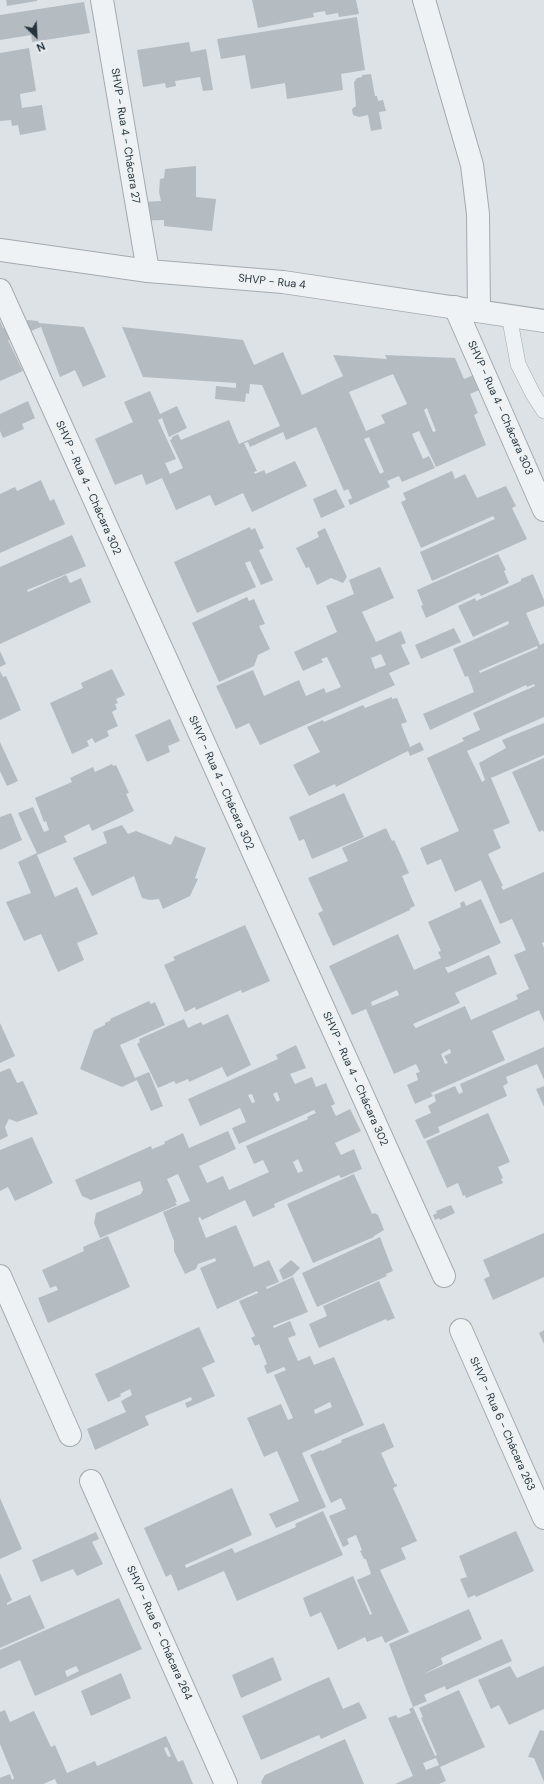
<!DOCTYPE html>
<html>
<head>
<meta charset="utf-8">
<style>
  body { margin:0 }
  #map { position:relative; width:544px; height:1784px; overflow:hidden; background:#dde2e6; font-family:"DM Sans",sans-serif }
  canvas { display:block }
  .north { position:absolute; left:16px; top:16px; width:40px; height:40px; -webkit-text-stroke:3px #ecf1f4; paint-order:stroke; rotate:156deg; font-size:11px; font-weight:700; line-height:16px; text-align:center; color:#27333c }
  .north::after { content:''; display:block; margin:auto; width:14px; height:18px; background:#27333c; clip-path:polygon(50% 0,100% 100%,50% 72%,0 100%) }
</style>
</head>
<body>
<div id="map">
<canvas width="544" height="1784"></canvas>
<div class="north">N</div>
</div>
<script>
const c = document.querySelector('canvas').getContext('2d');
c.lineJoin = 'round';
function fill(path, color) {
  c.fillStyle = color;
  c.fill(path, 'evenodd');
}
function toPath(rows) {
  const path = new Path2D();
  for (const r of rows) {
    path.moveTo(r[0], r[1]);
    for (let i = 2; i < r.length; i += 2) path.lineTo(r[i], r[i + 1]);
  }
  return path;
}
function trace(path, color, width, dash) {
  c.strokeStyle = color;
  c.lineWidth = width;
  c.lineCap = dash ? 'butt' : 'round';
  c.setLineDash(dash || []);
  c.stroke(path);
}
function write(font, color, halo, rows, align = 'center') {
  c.font = font + ' "DM Sans",sans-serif';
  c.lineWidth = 3;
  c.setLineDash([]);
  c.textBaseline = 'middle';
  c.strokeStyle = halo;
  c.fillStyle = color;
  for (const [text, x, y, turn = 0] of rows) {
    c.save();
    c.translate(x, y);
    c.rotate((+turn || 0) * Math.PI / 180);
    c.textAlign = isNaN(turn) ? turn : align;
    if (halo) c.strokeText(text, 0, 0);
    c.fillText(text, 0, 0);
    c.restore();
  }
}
fill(toPath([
  [6,0,37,0,37,1,7,6],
  [252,0,356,0,359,14,339,17,338,13,326,15,325,11,313,13,314,17,258,28],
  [84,2,90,33,32,42,31,35,0,40,0,15],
  [357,17,365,70,341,74,343,90,287,99,285,83,251,89,245,55,221,59,217,39],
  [189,42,191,52,206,49,213,90,203,91,200,77,175,81,176,86,166,88,165,83,143,87,137,50],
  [29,48,36,91,20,94,22,108,42,105,46,130,20,135,18,125,12,126,11,120,0,121,0,53],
  [371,74,375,96,377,96,378,101,383,100,386,111,379,112,382,129,371,131,368,115,359,117,353,115,352,109,356,106,354,82,357,78,362,77,362,75],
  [196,166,196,197,216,199,212,231,164,226,164,220,127,221,126,203,161,201,159,192,160,179,164,178,165,169],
  [28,320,38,321,39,323,84,327,106,377,83,387,75,370,60,377,41,327,8,340,23,371,0,381,0,321,3,328],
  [122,327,243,340,254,365,283,352,302,395,343,376,333,355,387,359,385,355,455,358,464,379,492,367,499,381,470,394,478,413,474,415,486,445,436,467,419,431,412,434,423,459,429,456,435,468,402,482,399,476,387,481,390,487,350,505,348,500,352,498,348,489,344,491,316,427,286,440,283,432,250,447,248,442,244,443,257,471,254,472,255,474,264,470,266,474,295,461,307,486,252,512,243,493,215,506,210,495,176,510,162,478,146,485,142,474,115,485,95,439,133,422,124,402,150,391,160,414,177,406,187,428,169,437,162,418,158,420,176,459,165,463,170,474,183,468,170,440,172,439,172,437,178,434,181,440,229,420,239,444,280,426,262,385,250,384,249,394,246,393,245,402,215,399,216,386,236,388,236,383,143,377],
  [393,374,407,404,381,415,385,423,366,431,349,392],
  [427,408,436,431,433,432,424,410],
  [369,437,384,472,380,474,364,439],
  [28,401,35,418,22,424,24,429,3,438,0,431,0,414],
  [452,471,455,479,465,474,477,498,506,486,516,506,512,508,527,539,432,581,420,552,495,519,493,516,421,548,401,502,406,500,403,493],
  [41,480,50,501,54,499,65,524,0,553,0,494,15,487,17,491],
  [336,489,345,507,321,518,313,499],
  [250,527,251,530,255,528,262,544,264,548,259,550,273,580,261,585,250,561,245,563,256,587,197,613,174,562],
  [325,528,347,577,343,583,331,578,317,585,309,567,306,568,296,548,319,537,317,532],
  [72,535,86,566,27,590,28,592,66,575,70,583,81,578,91,602,0,644,0,567],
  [498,554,506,570,504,571,509,583,481,596,479,593,426,618,421,606,423,605,417,590],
  [380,567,394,598,362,612,376,642,401,631,406,643,401,645,410,664,389,673,395,685,260,745,249,723,236,729,216,686,253,670,264,696,299,680,306,696,324,688,326,693,341,687,327,657,321,659,323,662,303,671,294,652,337,632,326,606,354,594,349,580],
  [381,654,386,665,375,669,371,658],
  [533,574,544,600,544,606,526,613,540,645,544,643,544,717,467,751,482,782,485,780,479,763,506,748,502,740,544,723,544,755,491,778,510,823,493,830,501,848,488,854,503,886,501,886,503,890,544,872,544,942,542,943,544,948,544,1022,539,1010,492,1031,505,1060,431,1093,433,1096,415,1104,407,1085,418,1080,416,1073,420,1072,416,1064,394,1074,366,1009,352,1015,329,966,398,934,414,970,441,958,438,952,441,951,428,922,461,907,460,903,464,901,466,906,481,899,501,943,448,967,445,967,448,973,489,955,497,974,455,993,460,1003,413,1024,414,1026,416,1028,465,1006,471,1020,518,999,516,995,529,989,514,955,526,950,512,919,500,924,481,880,455,892,441,859,427,865,420,848,459,831,427,758,464,741,462,738,480,730,473,713,535,686,534,684,527,687,526,685,430,730,423,714,474,692,468,676,465,677,453,649,509,624,508,621,473,637,458,606,475,598,476,601,521,581,521,579],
  [537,646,538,648,480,673,479,671],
  [397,990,399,995,372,1006,371,1002],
  [450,1049,451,1053,444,1056,448,1063,445,1064,441,1054],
  [247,597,249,601,254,599,265,624,259,626,270,649,258,655,254,666,219,682,192,623],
  [454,628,461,642,421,659,415,645],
  [0,651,6,664,0,667],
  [112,669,125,695,116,699,118,703,115,704,117,709,112,712,118,726,107,731,109,736,95,743,92,738,87,741,89,746,72,754,50,703,83,688,81,683],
  [0,671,3,677,6,676,21,710,0,720],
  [392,697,392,699,397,698,407,722,401,724,410,747,420,742,424,750,410,756,408,751,336,787,335,784,309,796,293,765,320,752,307,727,323,720,324,722,363,705,365,708],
  [170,719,180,741,168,746,170,752,147,762,135,735],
  [0,742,18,781,7,786,0,771],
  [544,758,544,833,543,830,539,832,512,772],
  [112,764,113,766,116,765,129,793,126,794,134,811,92,831,89,824,64,836,67,842,37,855,55,897,77,887,98,934,77,943,84,960,58,972,41,934,24,941,6,902,31,893,18,862,37,853,18,813,33,807,44,832,49,830,46,821,44,822,35,798,72,782,70,778,93,767,95,772],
  [344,793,364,837,312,859,304,839,299,841,289,817],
  [11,813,22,840,0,850,0,817],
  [122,825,128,834,136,831,171,845,175,836,206,848,195,878,198,879,190,896,163,909,159,899,150,900,142,898,134,876,92,896,73,858,107,843,103,832],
  [386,828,392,841,394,840,409,873,402,876,415,906,410,908,410,910,333,946,318,913,323,911,308,878,348,861,342,848],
  [245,925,270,981,242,993,241,990,196,1010,195,1007,185,1012,164,965,175,960,173,957],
  [149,1001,151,1004,155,1002,165,1025,120,1045,135,1078,149,1072,163,1106,151,1111,137,1080,122,1087,80,1069,94,1030,105,1025,105,1023,111,1020,110,1019],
  [228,1014,251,1065,227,1077,222,1067,189,1082,188,1079,176,1084,174,1081,158,1088,137,1044,140,1042,139,1039,184,1019,188,1028,201,1022,203,1025],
  [0,1023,15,1056,0,1063],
  [296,1045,306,1068,290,1074,295,1084,312,1077,316,1087,326,1083,335,1104,331,1106,336,1116,350,1109,361,1131,335,1143,341,1155,354,1149,362,1169,341,1178,339,1175,274,1204,275,1207,253,1217,245,1200,202,1220,200,1217,198,1218,206,1238,236,1225,254,1267,269,1260,279,1282,266,1287,267,1289,293,1277,308,1312,273,1326,274,1328,290,1321,296,1335,288,1338,298,1361,310,1356,314,1365,334,1357,364,1425,302,1453,326,1507,276,1528,269,1514,299,1501,277,1451,264,1457,247,1418,281,1404,288,1420,293,1418,274,1375,286,1370,284,1367,267,1374,264,1366,267,1364,259,1344,255,1346,251,1338,255,1336,239,1301,258,1293,257,1291,217,1309,200,1268,216,1261,215,1258,198,1264,196,1269,185,1274,174,1251,174,1241,163,1212,190,1201,178,1174,167,1179,177,1202,175,1202,177,1205,100,1238,94,1223,96,1213,141,1194,143,1190,140,1181,91,1200,82,1196,75,1180,151,1146,152,1149,165,1144,164,1142,183,1133,189,1148,228,1131,236,1149,199,1166,207,1183,223,1176,229,1190,269,1172,263,1160,254,1164,246,1146,308,1119,307,1117,316,1113,314,1110,239,1144,232,1128,246,1122,240,1108,200,1126,188,1099,278,1059,276,1055],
  [277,1092,280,1100,277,1102,273,1094],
  [252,1094,255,1102,252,1103,248,1095],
  [298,1159,303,1171,298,1173,293,1162],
  [330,1402,332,1407,315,1414,314,1410],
  [544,1047,544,1080,537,1064,506,1077,508,1083,503,1086,507,1096,438,1127,440,1132,424,1139,415,1120,431,1113,428,1106,436,1101,434,1095,455,1086,459,1094,463,1092,460,1084],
  [10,1068,17,1083,23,1081,38,1114,17,1122,9,1119,5,1127,8,1136,0,1140,0,1072],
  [544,1086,544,1107,536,1089],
  [488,1113,510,1162,498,1167,503,1178,501,1179,503,1183,466,1198,465,1195,463,1196,458,1183,447,1188,426,1141],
  [32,1137,53,1183,15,1201,8,1187,0,1191,0,1150],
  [354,1174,372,1214,375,1213,378,1215,384,1230,374,1236,374,1237,313,1263,287,1204],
  [451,1205,455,1213,440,1220,439,1218,435,1220,433,1215,437,1213,436,1211],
  [544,1233,544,1277,493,1300,484,1279,490,1276,483,1260],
  [108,1236,130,1287,48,1323,38,1298,58,1290,56,1286,50,1288,42,1270,84,1251,83,1247],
  [380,1237,393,1271,386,1274,387,1276,317,1307,302,1273],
  [291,1260,300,1268,292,1276,283,1280,279,1270],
  [379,1281,395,1318,387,1321,386,1319,319,1348,309,1324,327,1316,323,1306],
  [199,1327,215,1362,202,1368,215,1396,187,1408,185,1403,192,1400,191,1397,145,1416,149,1425,95,1450,87,1429,126,1412,121,1401,132,1395,130,1389,120,1394,121,1396,108,1402,95,1374],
  [544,1330,544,1344,539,1333],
  [384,1423,394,1447,381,1453,395,1484,397,1484,397,1486,393,1488,417,1541,401,1548,406,1559,380,1570,409,1632,385,1643,382,1636,367,1642,365,1637,338,1650,321,1612,310,1617,303,1598,353,1576,370,1615,372,1614,357,1580,371,1574,366,1559,364,1559,360,1551,362,1550,356,1535,347,1539,349,1544,343,1547,329,1516,346,1509,341,1498,331,1503,310,1455,321,1450,322,1451,342,1442,341,1440],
  [232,1488,252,1535,185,1565,186,1568,232,1548,235,1553,296,1527,295,1524,323,1511,343,1555,237,1601,224,1571,178,1591,171,1574,166,1577,144,1528],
  [0,1498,22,1549,0,1559],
  [516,1531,534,1571,476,1597,475,1595,468,1598,460,1579,467,1577,459,1556],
  [96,1532,99,1539,92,1542,103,1564,77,1576,73,1569,41,1582,32,1560],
  [0,1573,12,1600,7,1603,7,1605,30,1595,45,1628,0,1648],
  [119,1598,142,1649,35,1696,20,1660,0,1669,0,1650],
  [76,1666,79,1671,67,1677,65,1671],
  [469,1609,482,1639,441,1658,443,1664,422,1675,502,1639,512,1661,446,1690,445,1686,424,1695,427,1701,413,1707,389,1644],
  [273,1657,282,1680,241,1698,232,1675],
  [510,1666,517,1678,544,1666,544,1709,509,1725,499,1705,491,1709,478,1680],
  [121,1673,131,1698,91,1716,81,1691],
  [329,1677,343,1709,359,1702,367,1718,321,1739,319,1735,261,1760,242,1716],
  [459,1690,485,1747,440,1767,446,1781,439,1784,395,1784,413,1776,388,1718,396,1715,398,1718,411,1713,409,1709,413,1707,435,1756,437,1755,421,1718,423,1717,419,1708],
  [436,1758,439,1765,426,1770,423,1763],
  [5,1710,10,1722,34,1711,50,1745,51,1747,55,1745,67,1773,95,1761,97,1766,166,1736,178,1762,183,1760,193,1784,57,1784,55,1779,43,1784,0,1784,0,1778,10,1774,12,1780,14,1778,0,1744,0,1712],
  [167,1747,171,1756,168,1757,164,1748],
  [540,1730,544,1731,544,1782,534,1758,528,1757],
  [345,1739,364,1784,262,1784,261,1782,265,1775]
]), '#b4bcc2');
const service = toPath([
  [509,315,518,364,533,394,544,411]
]);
const minor = toPath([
  [102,0,148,271],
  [0,290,444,1276],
  [455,307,544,510],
  [0,1276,70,1435],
  [461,1330,544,1518],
  [91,1481,226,1784]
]);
const tertiary = toPath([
  [424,0,472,165,478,214,479,311],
  [0,250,148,271,283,282,544,321]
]);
trace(service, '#a3aab0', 16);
trace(minor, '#a3aab0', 24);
trace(tertiary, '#a3aab0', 24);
trace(service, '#eff2f5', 15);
trace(minor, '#eff2f5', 22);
trace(tertiary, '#eff2f5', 22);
write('11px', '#27333c', '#ecf1f4', [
  ["SHVP - Rua 4 - Chácara 27",125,136,81],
  ["SHVP - Rua 4",272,282,6],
  ["SHVP - Rua 4 - Chácara 303",500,408,66],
  ["SHVP - Rua 4 - Chácara 302",88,488,66],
  ["SHVP - Rua 4 - Chácara 302",221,783,66],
  ["SHVP - Rua 4 - Chácara 302",355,1079,66],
  ["SHVP - Rua 6 - Chácara 263",502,1424,66],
  ["SHVP - Rua 6 - Chácara 264",159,1633,66]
]);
</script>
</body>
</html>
